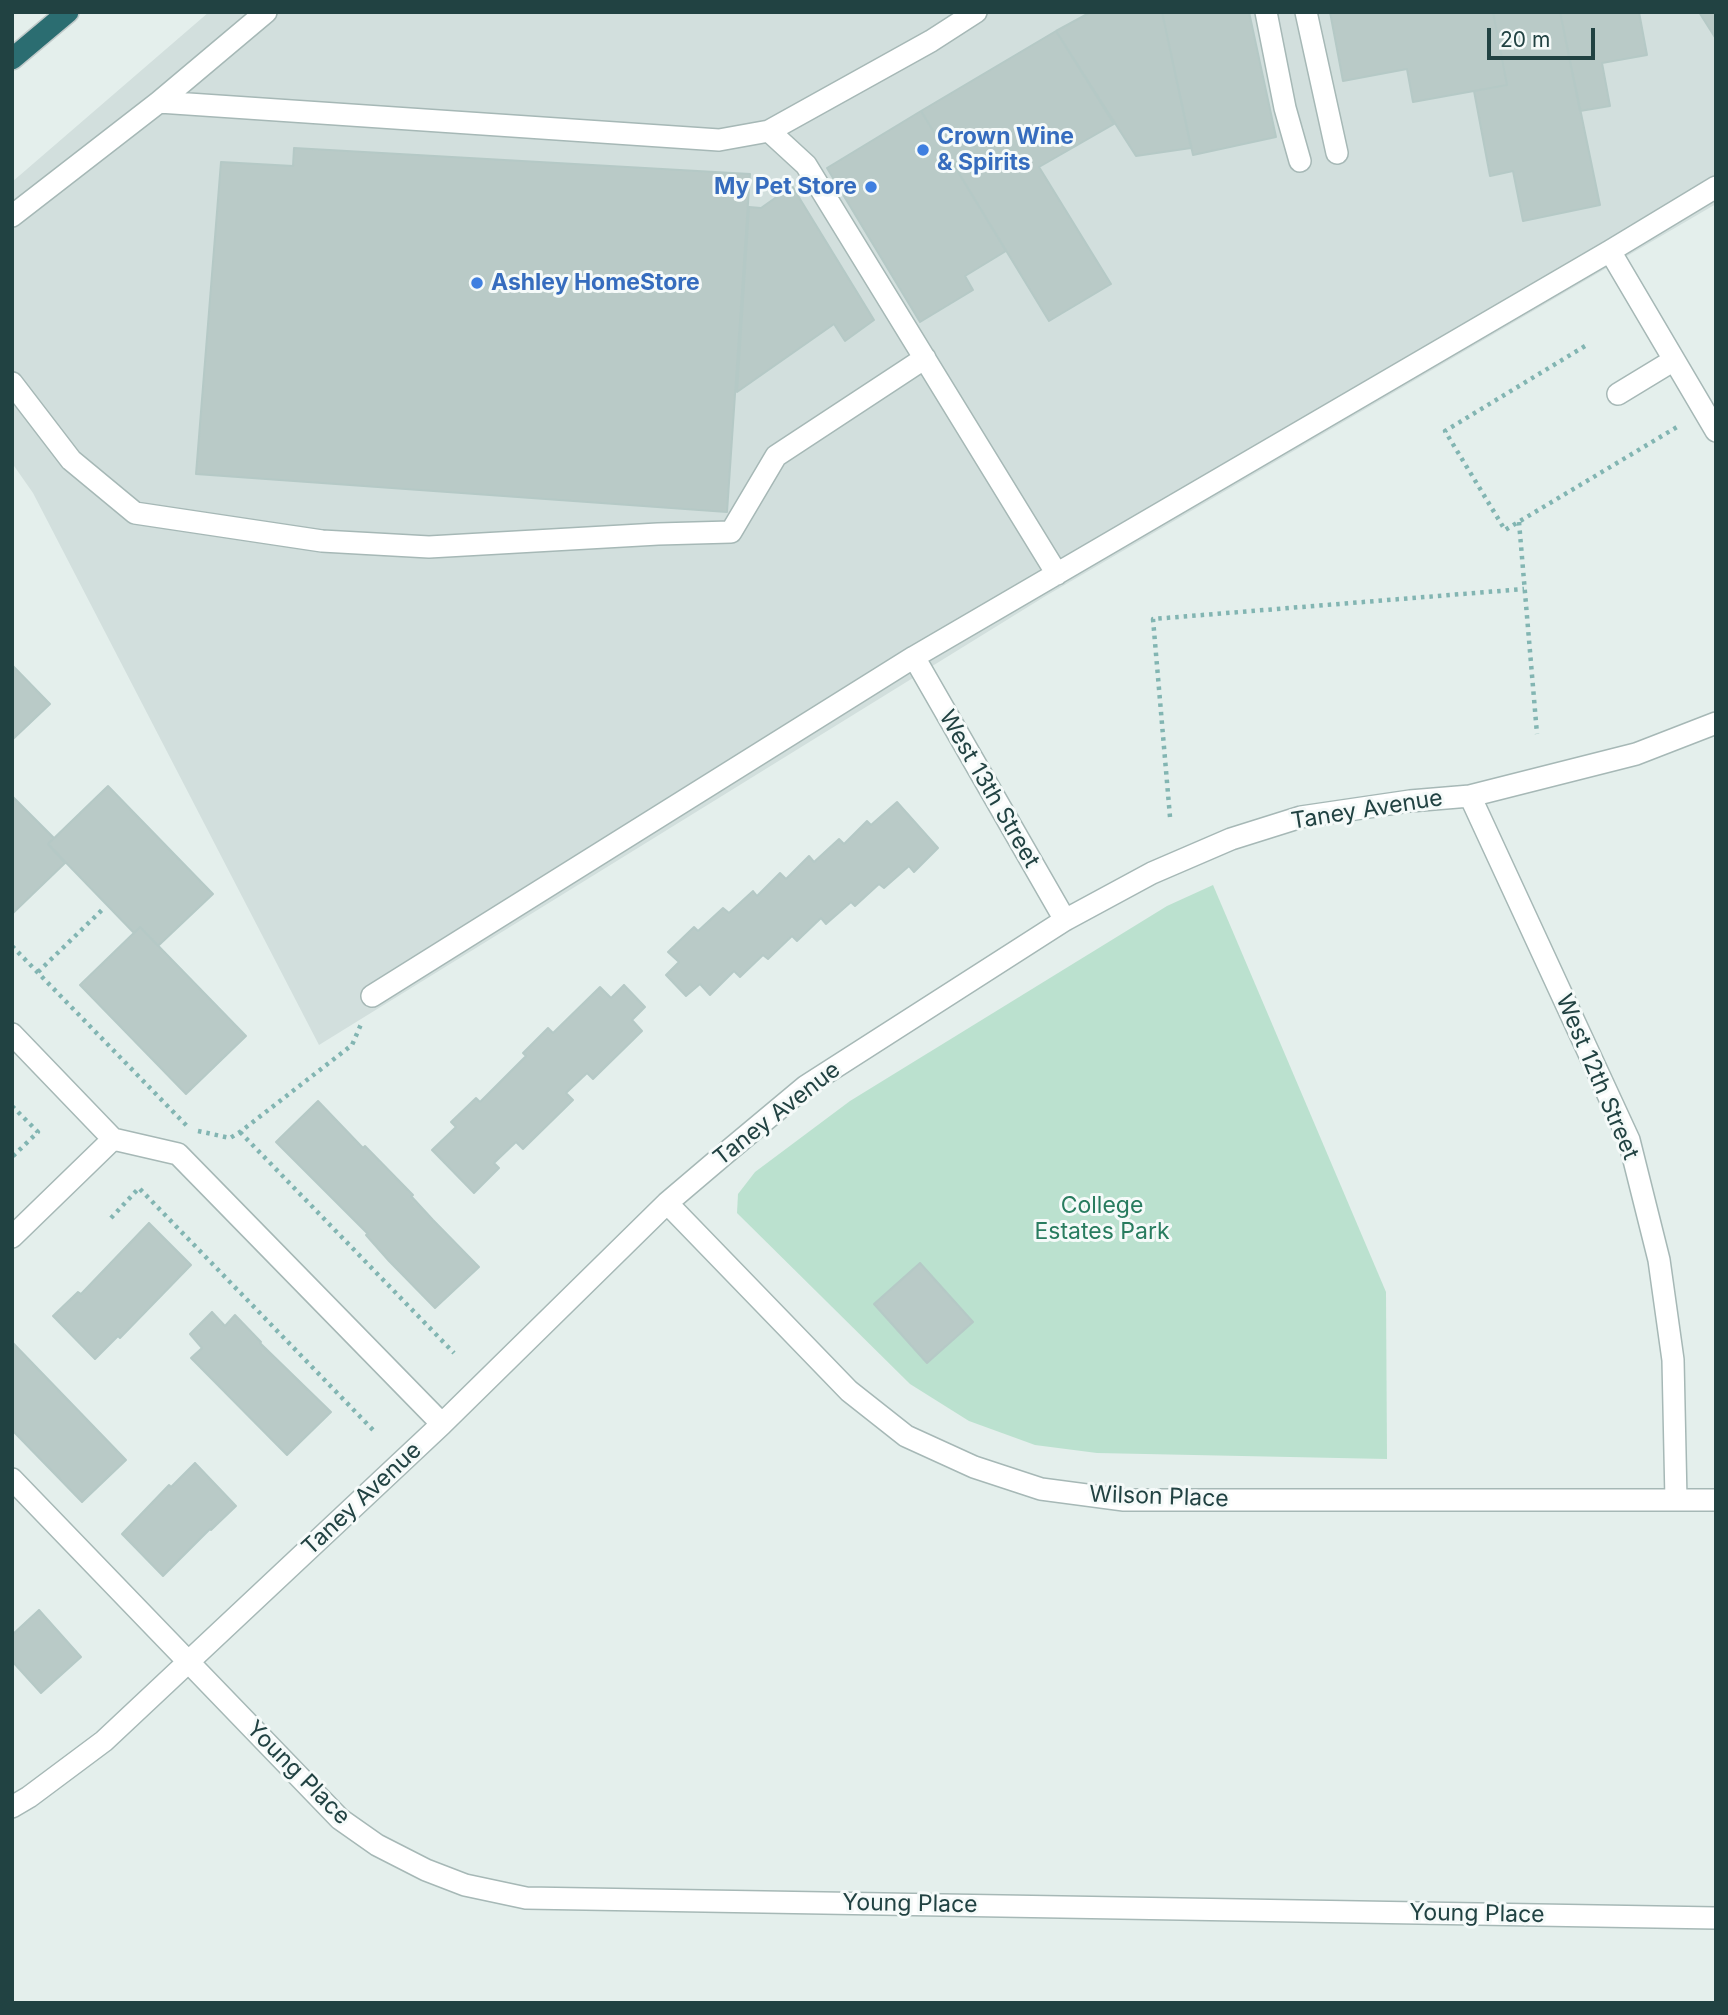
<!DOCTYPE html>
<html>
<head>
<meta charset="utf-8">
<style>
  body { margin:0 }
  #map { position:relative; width:1728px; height:2015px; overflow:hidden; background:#e4efec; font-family:Inter,sans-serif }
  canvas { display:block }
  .frame { position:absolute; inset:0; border:14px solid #214242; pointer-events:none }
  .scale { position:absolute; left:1487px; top:28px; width:108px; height:32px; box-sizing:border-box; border:4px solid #214242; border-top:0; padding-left:9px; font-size:21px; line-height:24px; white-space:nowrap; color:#214242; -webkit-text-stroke:5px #f5faf9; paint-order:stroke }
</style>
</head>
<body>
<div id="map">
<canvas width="1728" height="2015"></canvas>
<div class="frame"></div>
<div class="scale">20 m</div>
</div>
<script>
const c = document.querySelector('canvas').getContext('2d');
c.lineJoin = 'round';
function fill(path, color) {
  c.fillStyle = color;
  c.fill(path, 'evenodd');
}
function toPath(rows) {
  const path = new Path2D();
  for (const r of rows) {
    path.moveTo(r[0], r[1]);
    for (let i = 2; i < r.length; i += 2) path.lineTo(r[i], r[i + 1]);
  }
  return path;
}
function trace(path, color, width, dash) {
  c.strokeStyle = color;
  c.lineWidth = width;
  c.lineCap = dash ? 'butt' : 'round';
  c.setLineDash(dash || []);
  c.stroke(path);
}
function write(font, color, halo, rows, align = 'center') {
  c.font = font + ' Inter,sans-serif';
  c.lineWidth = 6;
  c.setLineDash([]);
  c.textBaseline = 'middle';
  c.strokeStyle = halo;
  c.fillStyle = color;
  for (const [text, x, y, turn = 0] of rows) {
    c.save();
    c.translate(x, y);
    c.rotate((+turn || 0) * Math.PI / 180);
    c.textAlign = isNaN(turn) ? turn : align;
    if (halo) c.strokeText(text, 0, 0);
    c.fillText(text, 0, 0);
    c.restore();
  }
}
fill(toPath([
  [209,12,1716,12,1716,204,1044,597,319,1045,33,493,12,463,12,182]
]), '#d2dfdd');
fill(toPath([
  [1213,885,1386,1292,1387,1459,1097,1453,1035,1445,969,1421,910,1384,737,1213,738,1194,755,1172,850,1101,1167,906]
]), '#bbe1cf');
const building = toPath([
  [1091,12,1162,12,1191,148,1136,156,1056,31,1091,12],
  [1162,12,1249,12,1276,137,1193,155,1162,12],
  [1330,12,1493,12,1507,85,1413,102,1407,69,1343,81,1330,12],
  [1493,12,1560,12,1600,205,1523,221,1513,171,1490,176,1474,91,1507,85,1493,12],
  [1560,12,1639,12,1647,55,1602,63,1610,106,1580,111,1560,12],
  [1699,12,1716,12,1716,39,1699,12],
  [1056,31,1114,124,1039,167,1111,284,1049,321,921,111,1056,31],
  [921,111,1006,251,965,276,973,290,920,322,827,168,921,111],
  [294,148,750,174,727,512,196,474,221,162,293,166,294,148],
  [792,186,874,320,845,341,834,324,737,392,749,207,761,208,792,186],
  [12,665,50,704,12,740,12,665],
  [108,786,213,894,158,946,140,927,134,933,48,844,108,786],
  [12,796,54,838,48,844,65,863,12,914,12,796],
  [897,802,938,848,914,872,909,866,884,888,879,884,855,906,851,902,826,924,821,918,797,941,792,936,768,959,763,955,740,977,734,971,710,995,700,984,686,996,666,975,679,962,668,952,694,927,698,931,723,908,729,913,753,891,757,896,780,873,786,879,809,856,814,862,839,839,844,844,867,821,871,825,897,802],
  [140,927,246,1036,186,1094,80,985,140,927],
  [624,985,645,1007,632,1020,642,1031,593,1079,587,1073,566,1093,573,1100,523,1149,516,1142,494,1163,499,1168,474,1193,432,1150,456,1127,451,1122,476,1098,480,1102,526,1056,523,1053,548,1028,553,1033,600,987,611,998,624,985],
  [318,1101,363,1148,365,1146,413,1195,411,1196,433,1220,479,1267,435,1308,389,1261,366,1235,368,1234,276,1142,318,1101],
  [149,1223,191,1265,120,1338,118,1336,95,1359,53,1316,78,1292,81,1294,149,1223],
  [920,1263,973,1322,927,1363,874,1304,920,1263],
  [212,1312,225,1326,235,1315,261,1342,260,1343,331,1412,287,1455,191,1358,202,1348,190,1334,212,1312],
  [12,1342,126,1460,82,1502,12,1430,12,1342],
  [195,1463,236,1506,211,1530,210,1529,163,1576,122,1534,169,1485,171,1487,195,1463],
  [39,1610,81,1657,41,1693,12,1661,12,1635,39,1610]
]);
fill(building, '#b9cac7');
trace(building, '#b5c9c6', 2);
const minor = toPath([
  [1266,12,1285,108,1300,161],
  [1306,12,1337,153],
  [159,102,719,140,769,131,931,41,976,12],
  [769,131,806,165,1057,574],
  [12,216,159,102,266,12],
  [1610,251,1716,431],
  [12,383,71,460,135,513,322,541,429,547,658,534,731,532,776,456,925,358],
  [1618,394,1674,360],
  [914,657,1065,920],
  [1470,796,1629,1140,1659,1260,1673,1360,1676,1500],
  [372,996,914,657,1610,251,1716,187],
  [12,1034,113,1139,178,1154,442,1424],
  [667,1203,849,1391,906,1436,974,1467,1041,1489,1124,1500,1716,1500],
  [12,1237,113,1139],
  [12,1479,340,1819,377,1845,426,1870,465,1885,526,1898,1716,1918],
  [12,1807,29,1797,104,1741,442,1424,667,1203,727,1152,806,1086,1065,920,1152,873,1231,839,1301,817,1410,801,1470,796,1636,754,1716,723]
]);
const highway = toPath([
  [12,59,68,12]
]);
trace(minor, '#a6b8b6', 24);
trace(highway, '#c1caca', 24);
trace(toPath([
  [1585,346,1445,431,1505,530,1677,427],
  [1519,522,1537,734],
  [1170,817,1153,619,1524,589],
  [12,946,187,1126],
  [38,972,104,908],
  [12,1106,38,1132,12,1157],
  [198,1131,230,1138,240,1132,352,1045,362,1022],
  [240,1132,454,1353],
  [111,1218,139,1188,374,1431]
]), '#82b5b2', 4.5, [3.5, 5]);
trace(minor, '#fff', 21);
trace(highway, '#2b6d71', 21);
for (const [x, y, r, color] of [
  [923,150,7,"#3f7fe0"],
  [871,187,7,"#3f7fe0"],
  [477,283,7,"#3f7fe0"]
]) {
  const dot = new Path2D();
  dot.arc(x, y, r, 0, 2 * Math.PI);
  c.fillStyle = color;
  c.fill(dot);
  trace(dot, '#f5faf9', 2.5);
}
write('bold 23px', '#366cbe', '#f5faf9', [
  ["Crown Wine",937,137],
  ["& Spirits",937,163],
  ["My Pet Store",857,187,"right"],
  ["Ashley HomeStore",491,283]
], 'left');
write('23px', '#214242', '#f5faf9', [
  ["West 13th Street",989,789,60],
  ["Taney Avenue",1367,810,-9],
  ["West 12th Street",1597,1077,67],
  ["Taney Avenue",777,1114,-38],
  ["Wilson Place",1159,1497,2],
  ["Taney Avenue",362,1499,-43],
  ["Young Place",298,1773,45],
  ["Young Place",910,1904,1],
  ["Young Place",1477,1914,1]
]);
write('23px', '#287c5f', '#f5faf9', [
  ["College",1102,1206],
  ["Estates Park",1102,1232]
]);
</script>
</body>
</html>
